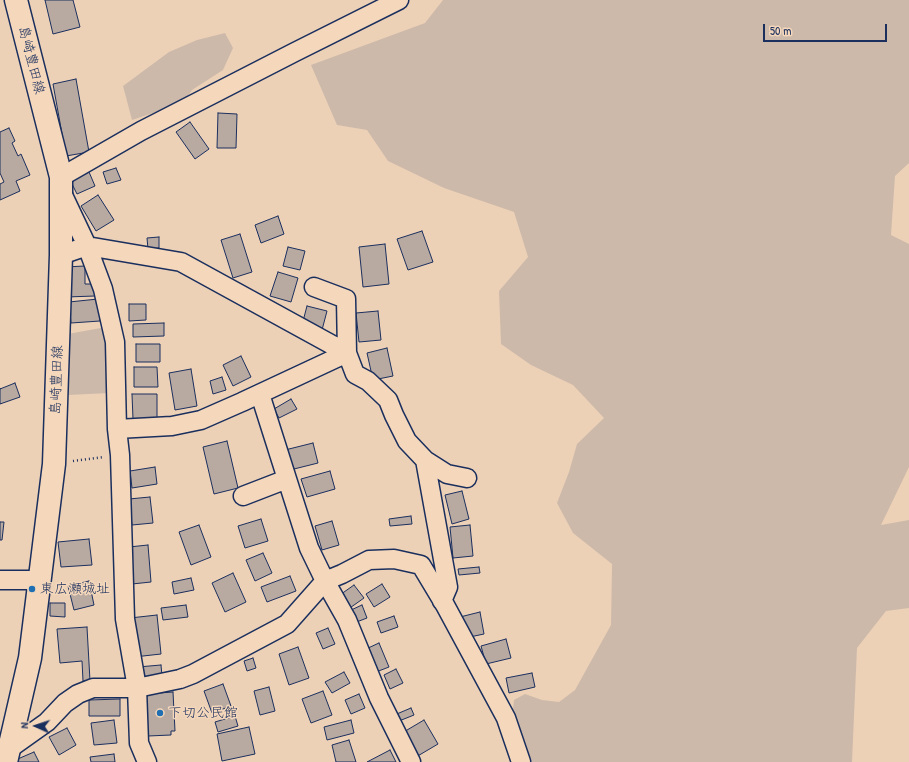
<!DOCTYPE html>
<html>
<head>
<meta charset="utf-8">
<style>
  body { margin:0 }
  #map { position:relative; width:909px; height:762px; overflow:hidden; background:#ecd1b7; font-family:"Patrick Hand",sans-serif }
  canvas { display:block }
  .north { position:absolute; left:16px; top:706px; width:40px; height:40px; -webkit-text-stroke:3px #f5d8bb; paint-order:stroke; rotate:273deg; font-size:11px; font-weight:700; line-height:16px; text-align:center; color:#1b2f5e }
  .north::after { content:''; display:block; margin:auto; width:14px; height:18px; background:#1b2f5e; clip-path:polygon(50% 0,100% 100%,50% 72%,0 100%) }
  .scale { position:absolute; left:763px; top:24px; width:124px; height:18px; box-sizing:border-box; border:2px solid #1b2f5e; border-top:0; padding-left:5px; font-size:12px; line-height:14px; white-space:nowrap; color:#1b2f5e; -webkit-text-stroke:3px #f5d8bb; paint-order:stroke }
</style>
</head>
<body>
<div id="map">
<canvas width="909" height="762"></canvas>
<div class="north">N</div>
<div class="scale">50 m</div>
</div>
<script>
const c = document.querySelector('canvas').getContext('2d');
c.lineJoin = 'round';
function fill(path, color) {
  c.fillStyle = color;
  c.fill(path, 'evenodd');
}
function toPath(rows) {
  const path = new Path2D();
  for (const r of rows) {
    path.moveTo(r[0], r[1]);
    for (let i = 2; i < r.length; i += 2) path.lineTo(r[i], r[i + 1]);
  }
  return path;
}
function trace(path, color, width, dash) {
  c.strokeStyle = color;
  c.lineWidth = width;
  c.lineCap = dash ? 'butt' : 'round';
  c.setLineDash(dash || []);
  c.stroke(path);
}
function write(font, color, halo, rows, align = 'center') {
  c.font = font + ' "Patrick Hand","Klee One",sans-serif';
  c.lineWidth = 3;
  c.setLineDash([]);
  c.textBaseline = 'middle';
  c.strokeStyle = halo;
  c.fillStyle = color;
  for (const [text, x, y, turn = 0] of rows) {
    c.save();
    c.translate(x, y);
    c.rotate((+turn || 0) * Math.PI / 180);
    c.textAlign = isNaN(turn) ? turn : align;
    if (halo) c.strokeText(text, 0, 0);
    c.fillText(text, 0, 0);
    c.restore();
  }
}
fill(toPath([
  [443,0,909,0,909,163,895,176,891,235,909,244,909,467,881,525,909,520,909,608,886,611,857,648,852,762,522,762,512,718,514,700,525,694,542,700,559,702,575,690,611,625,612,564,573,533,557,503,569,472,577,444,604,418,573,385,531,365,501,344,499,291,528,257,514,212,444,188,388,161,367,130,337,125,311,65,425,23],
  [225,33,233,48,223,70,192,90,183,103,132,120,123,86,169,52,197,40],
  [106,327,110,393,68,395,68,334]
]), '#cdb9aa');
const building = toPath([
  [45,0,73,0,80,27,53,34,45,0],
  [76,79,89,152,66,156,53,84,76,79],
  [218,113,237,114,236,148,217,148,218,113],
  [190,122,209,149,195,159,176,132,190,122],
  [9,128,15,141,12,143,18,156,21,154,30,175,16,181,20,191,0,200,0,184,4,182,0,173,0,132,9,128],
  [116,168,121,180,107,184,103,172,116,168],
  [89,172,95,186,77,194,70,180,89,172],
  [98,195,114,220,96,231,81,206,98,195],
  [278,216,284,234,261,243,255,225,278,216],
  [422,231,433,262,408,270,397,239,422,231],
  [240,234,252,272,233,278,221,240,240,234],
  [159,237,159,248,148,249,147,238,159,237],
  [385,244,389,284,363,287,359,247,385,244],
  [288,247,305,251,300,270,283,266,288,247],
  [85,266,85,284,94,284,95,296,66,297,65,267,85,266],
  [278,272,298,278,291,302,270,296,278,272],
  [98,299,100,321,71,323,69,302,98,299],
  [129,304,146,304,146,320,129,321,129,304],
  [307,306,327,311,322,330,302,325,307,306],
  [378,311,381,340,359,342,356,313,378,311],
  [164,323,164,336,133,337,133,324,164,323],
  [136,344,160,344,160,362,136,362,136,344],
  [387,348,393,376,373,380,367,353,387,348],
  [241,356,251,377,233,386,223,365,241,356],
  [134,367,157,367,158,387,134,387,134,367],
  [191,369,197,406,175,410,169,373,191,369],
  [222,377,226,390,213,394,210,381,222,377],
  [15,383,20,397,0,404,0,388,0,389,15,383],
  [132,394,157,394,157,418,133,419,132,394],
  [291,399,297,409,279,418,274,409,291,399],
  [227,441,238,488,214,494,203,447,227,441],
  [313,443,318,463,290,470,285,450,313,443],
  [155,467,157,484,132,488,130,471,155,467],
  [330,471,335,489,307,497,301,479,330,471],
  [462,491,469,519,452,524,445,495,462,491],
  [150,497,153,523,132,525,129,499,150,497],
  [411,516,412,524,390,526,389,519,411,516],
  [261,519,268,541,245,548,238,526,261,519],
  [332,521,339,545,322,550,315,526,332,521],
  [0,522,4,522,2,540,0,540,0,522],
  [199,525,211,557,191,565,179,532,199,525],
  [470,525,473,556,453,558,450,527,470,525],
  [89,539,92,565,61,567,58,542,89,539],
  [148,545,151,582,132,584,129,547,148,545],
  [263,553,272,573,255,581,246,560,263,553],
  [479,567,480,573,459,575,458,569,479,567],
  [233,573,246,602,225,612,212,583,233,573],
  [290,576,296,591,267,602,261,587,290,576],
  [191,578,194,590,174,594,172,582,191,578],
  [89,581,94,605,74,610,68,586,89,581],
  [382,584,390,597,374,607,366,594,382,584],
  [354,585,364,598,347,610,337,597,354,585],
  [50,603,65,603,65,617,50,616,50,603],
  [186,605,188,617,163,620,161,608,186,605],
  [362,605,367,618,354,623,349,611,362,605],
  [480,612,484,634,465,638,460,617,480,612],
  [157,615,161,654,134,657,130,618,157,615],
  [394,616,398,627,381,633,377,622,394,616],
  [87,627,90,681,83,681,82,661,60,663,57,629,87,627],
  [328,628,335,644,323,649,316,633,328,628],
  [506,639,511,658,486,664,481,646,506,639],
  [379,643,389,667,376,672,366,649,379,643],
  [298,647,309,678,289,685,279,654,298,647],
  [253,658,256,668,247,671,244,661,253,658],
  [161,665,162,676,139,678,138,667,161,665],
  [396,669,403,683,390,689,384,675,396,669],
  [344,672,350,683,332,693,325,682,344,672],
  [532,673,535,687,509,693,506,678,532,673],
  [223,684,231,706,212,713,204,691,223,684],
  [269,687,275,711,260,715,254,691,269,687],
  [323,691,332,715,311,723,302,699,323,691],
  [173,692,175,731,171,731,171,735,148,736,145,694,173,692],
  [359,694,365,708,351,714,345,700,359,694],
  [120,699,120,716,89,716,89,700,120,699],
  [411,708,414,715,394,723,392,716,411,708],
  [235,716,238,726,218,732,215,722,235,716],
  [114,720,117,743,94,745,91,723,114,720],
  [351,720,354,733,327,740,324,727,351,720],
  [424,720,438,744,416,757,402,733,424,720],
  [249,727,255,754,222,761,217,734,249,727],
  [67,728,76,745,59,755,49,737,67,728],
  [349,740,356,762,336,762,332,745,349,740],
  [390,750,396,762,367,762,390,750],
  [34,752,39,762,14,762,13,761,34,752],
  [114,754,115,762,91,762,90,757,114,754]
]);
fill(building, '#b8a9a1');
trace(building, '#1b2f5e', 1);
const minor = toPath([
  [61,177,141,131,295,52,399,0],
  [62,193,87,246,181,262,347,353],
  [61,255,87,246,103,289,115,342,117,429,120,455,125,619,137,688,139,743,147,762],
  [314,287,346,299,347,353,355,374,368,381,388,400,394,415,407,441,425,460,447,474,467,478],
  [260,394,287,479],
  [117,429,172,426,201,420,242,402,347,353],
  [425,460,448,587,442,601],
  [243,496,287,479,309,548,325,581,347,620,379,698,411,762],
  [0,580,39,580],
  [9,749,47,722,65,703,78,694,93,688,137,688,180,679,193,674,287,624,325,581,342,574,369,560,394,559,421,565,445,605,506,718,521,762]
]);
const major = toPath([
  [6,762,30,658,54,464,61,255,61,177,16,0]
]);
trace(minor, '#1b2f5e', 21);
trace(major, '#1b2f5e', 25);
trace(toPath([
  [73,461,104,457]
]), '#1b2f5e', 2.5, [1, 3]);
trace(minor, '#f5d8bb', 18);
trace(major, '#f5d8bb', 22);
for (const [x, y, r, color] of [
  [32,589,4,"#1f6fb2"],
  [160,713,4,"#1f6fb2"]
]) {
  const dot = new Path2D();
  dot.arc(x, y, r, 0, 2 * Math.PI);
  c.fillStyle = color;
  c.fill(dot);
  trace(dot, '#f5d8bb', 1.5);
}
write('14px', '#1b2f5e', '#f5d8bb', [
  ["島崎豊田線",31,60,76],
  ["島崎豊田線",57,380,-88]
]);
write('14px', '#1b2f5e', '#f5d8bb', [
  ["東広瀬城址",40,589],
  ["下切公民館",168,713]
], 'left');
</script>
</body>
</html>
